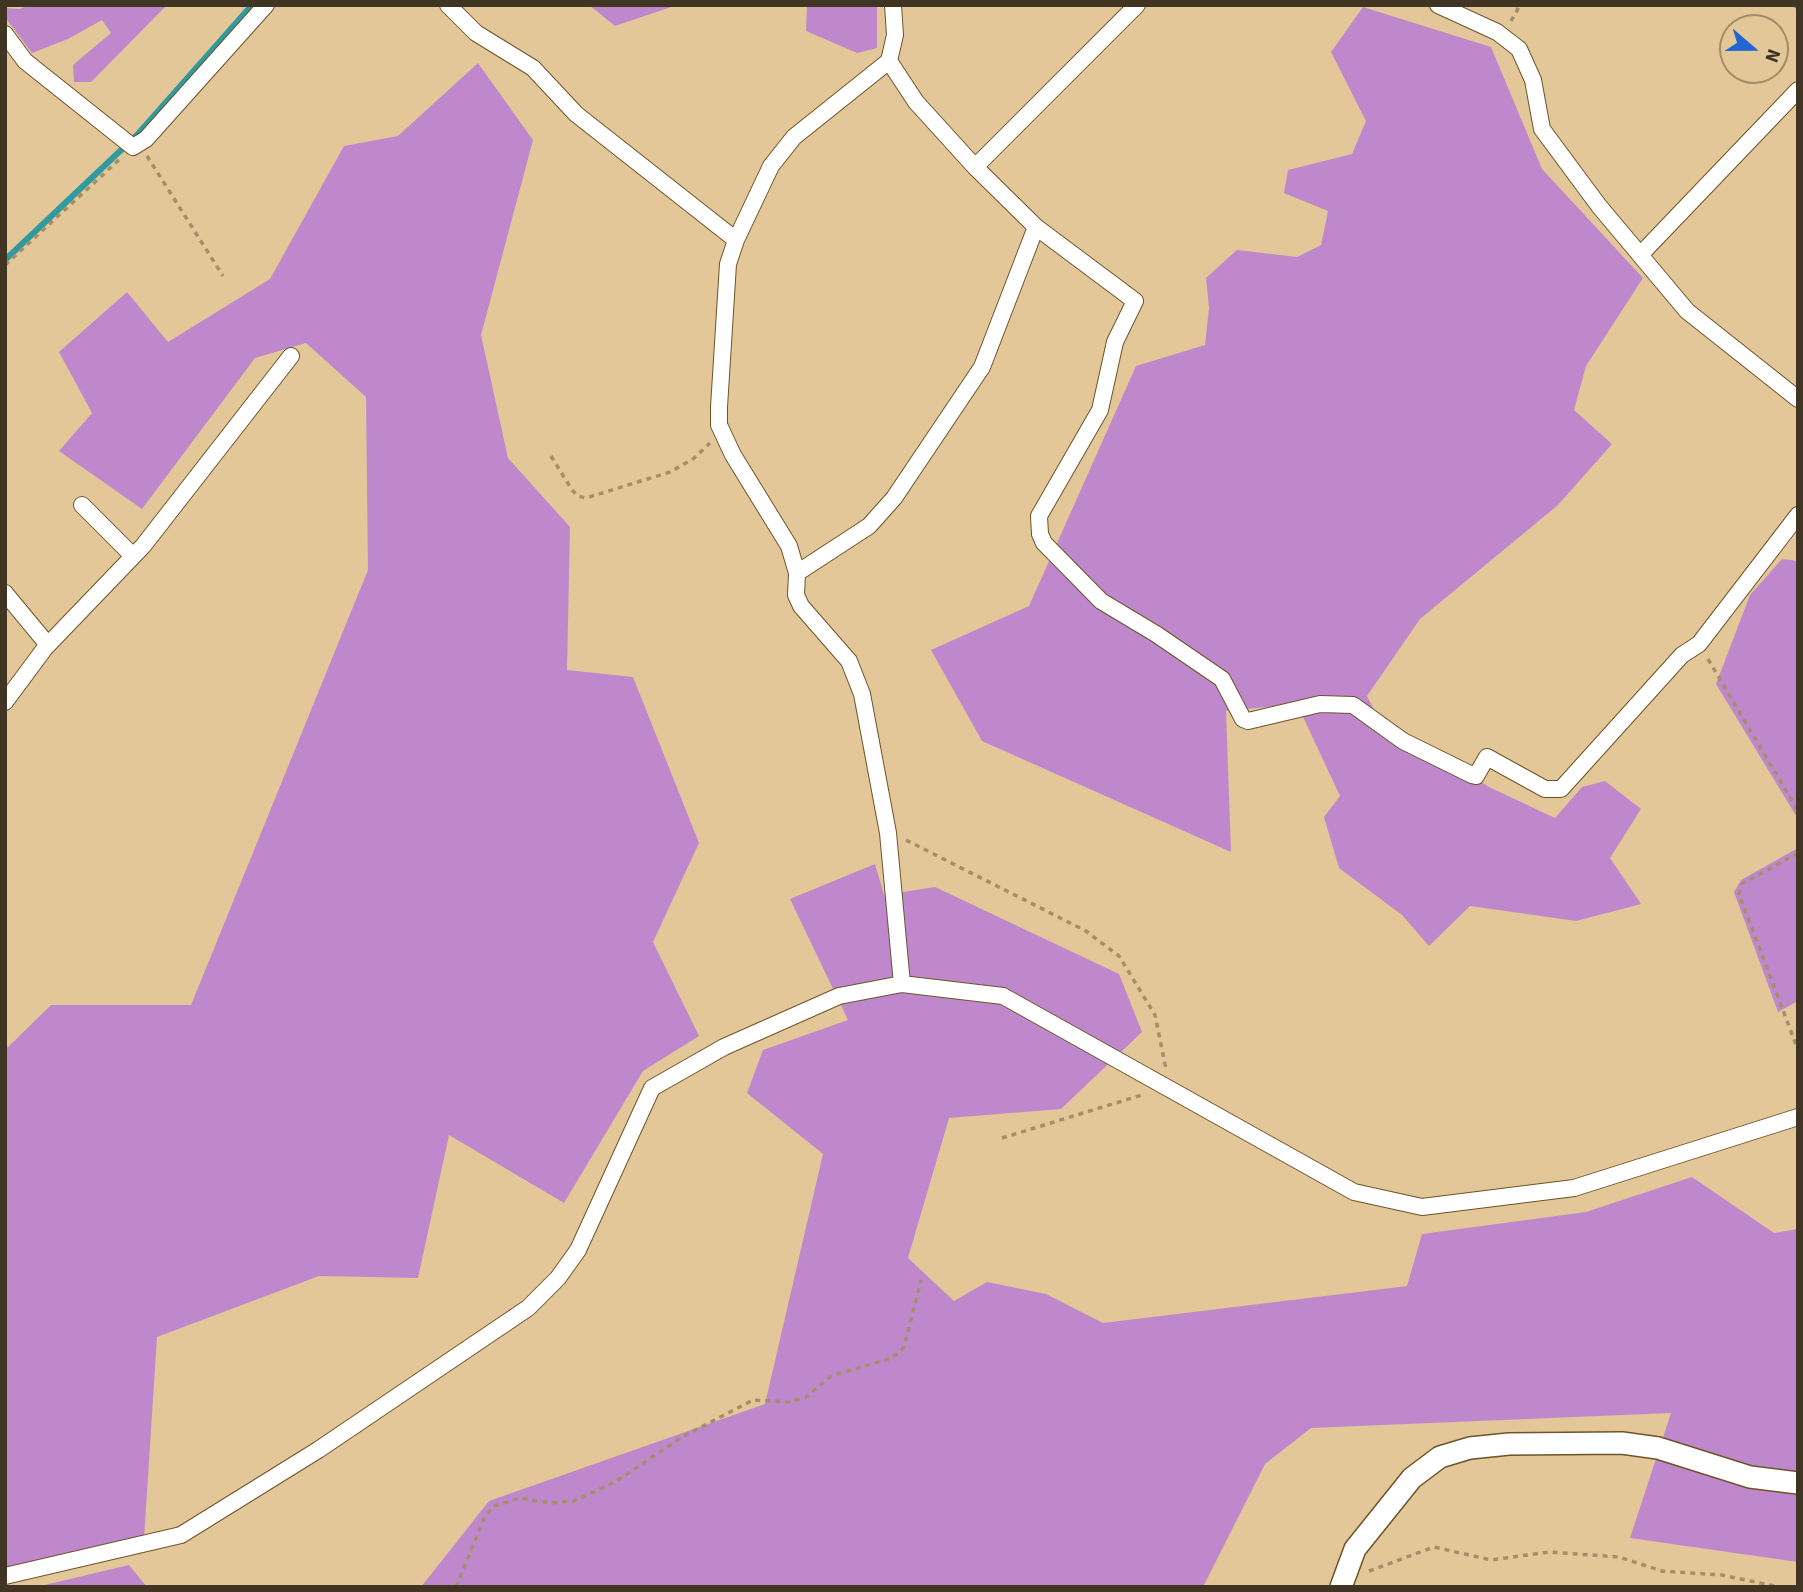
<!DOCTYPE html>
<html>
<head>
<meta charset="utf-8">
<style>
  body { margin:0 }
  #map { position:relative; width:1803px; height:1592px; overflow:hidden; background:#e3c798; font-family:"Source Sans 3",sans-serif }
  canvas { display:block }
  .frame { position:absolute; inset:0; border:7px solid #403422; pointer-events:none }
  .north { position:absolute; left:1719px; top:14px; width:70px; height:70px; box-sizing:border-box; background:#e3c798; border:2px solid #a28c69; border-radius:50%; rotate:110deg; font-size:19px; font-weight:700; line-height:28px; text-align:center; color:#403422 }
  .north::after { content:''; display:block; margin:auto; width:24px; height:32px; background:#2266d1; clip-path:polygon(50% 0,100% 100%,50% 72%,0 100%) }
</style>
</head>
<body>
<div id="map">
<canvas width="1803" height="1592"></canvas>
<div class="frame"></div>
<div class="north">N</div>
</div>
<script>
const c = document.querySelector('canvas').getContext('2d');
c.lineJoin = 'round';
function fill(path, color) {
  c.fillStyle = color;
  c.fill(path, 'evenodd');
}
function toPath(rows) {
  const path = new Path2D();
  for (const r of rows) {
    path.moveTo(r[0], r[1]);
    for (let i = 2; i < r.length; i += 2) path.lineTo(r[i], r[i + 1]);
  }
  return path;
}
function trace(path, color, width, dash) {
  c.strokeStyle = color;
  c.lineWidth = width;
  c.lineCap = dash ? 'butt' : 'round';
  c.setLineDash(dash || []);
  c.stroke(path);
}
fill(toPath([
  [31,5,167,5,91,82,74,82,73,65,111,33,102,20,68,39,32,53,5,17,5,8,19,9],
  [589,5,677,5,615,26],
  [807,5,877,5,877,48,857,53,806,31],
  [1363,7,1491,47,1542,169,1643,278,1586,366,1574,410,1612,444,1558,505,1420,619,1367,696,1375,712,1489,787,1555,818,1582,787,1605,781,1641,809,1610,858,1641,904,1576,921,1470,906,1429,946,1402,915,1339,868,1324,817,1340,796,1297,704,1226,711,1231,852,982,741,931,650,1029,606,1136,366,1205,345,1209,308,1206,278,1237,250,1297,257,1321,245,1328,211,1284,193,1288,170,1352,154,1366,121,1331,52],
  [478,63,533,140,481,335,508,458,570,527,567,670,633,677,699,843,653,942,699,1036,643,1071,564,1203,449,1135,418,1278,319,1276,157,1337,144,1539,5,1568,5,1050,51,1005,191,1005,368,570,366,397,306,343,255,358,142,509,59,451,92,413,59,352,127,292,168,342,270,279,344,146,398,136],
  [1782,559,1798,561,1798,819,1716,684,1750,595],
  [1798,848,1798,1001,1778,1012,1734,892,1741,880],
  [875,864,884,895,935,887,1119,974,1142,1032,1061,1109,949,1118,908,1258,954,1301,987,1282,1046,1294,1103,1323,1407,1286,1422,1234,1586,1212,1692,1177,1774,1233,1798,1229,1798,1562,1630,1538,1671,1413,1311,1428,1265,1464,1203,1587,421,1587,489,1501,765,1404,823,1154,747,1093,763,1050,848,1020,790,899],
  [129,1565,147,1587,36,1587]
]), '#bf88cd');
trace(toPath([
  [1796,5,1798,6],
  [5,260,137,135,252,5]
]), '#2f9a9f', 6);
const street = toPath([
  [448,5,476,33,533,68,576,114,736,240],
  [893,5,895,35,889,61,794,137,771,166,736,240,728,264,719,407,719,425,733,455,789,546,797,573,796,595,801,606,849,661,862,694,888,833,902,984],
  [1438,5,1497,32,1519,49,1533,80,1542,129,1599,206,1687,311,1798,399],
  [5,34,25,61,133,147,146,139,266,5],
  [975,167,1137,5],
  [1036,227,1135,301,1115,342,1100,410,1039,516,1040,534,1044,543,1101,601,1156,634,1222,679,1243,719,1248,721,1320,704,1353,705,1403,741,1472,775,1476,776,1487,757,1545,789,1561,789,1682,655,1699,644,1798,515],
  [1642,253,1798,90],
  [82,505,133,556],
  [797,573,869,526,894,498,982,367,1036,227,975,167,916,102,889,61],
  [5,593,48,645],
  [5,702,45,648,143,546,291,356],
  [5,1576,181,1535,318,1450,528,1308,558,1278,578,1250,652,1088,724,1047,839,996,902,984,1003,996,1354,1192,1422,1207,1574,1188,1798,1117]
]);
const secondary = toPath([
  [1341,1587,1355,1549,1412,1478,1440,1457,1470,1448,1509,1444,1622,1443,1658,1448,1750,1477,1798,1483]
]);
trace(street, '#6d5428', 18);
trace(secondary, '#6d5428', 24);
trace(toPath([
  [1511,21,1520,5],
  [147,156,223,276],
  [5,265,121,158],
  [551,456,572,490,578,496,586,498,670,472,693,459,710,443],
  [1708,659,1798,811],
  [906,840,1086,931,1119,956,1155,1015,1166,1069],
  [1798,853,1742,884,1739,894,1798,1050],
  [1002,1138,1145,1094],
  [1369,1571,1434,1547,1491,1560,1549,1552,1619,1557,1662,1571,1722,1575,1779,1587],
  [456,1587,485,1516,494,1506,520,1498,550,1503,574,1501,615,1482,684,1436,753,1400,788,1402,805,1398,831,1376,892,1358,904,1347,921,1280]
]), '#a58f6b', 3.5, [5, 5]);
trace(street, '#fff', 16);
trace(secondary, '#fff', 21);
</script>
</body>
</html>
